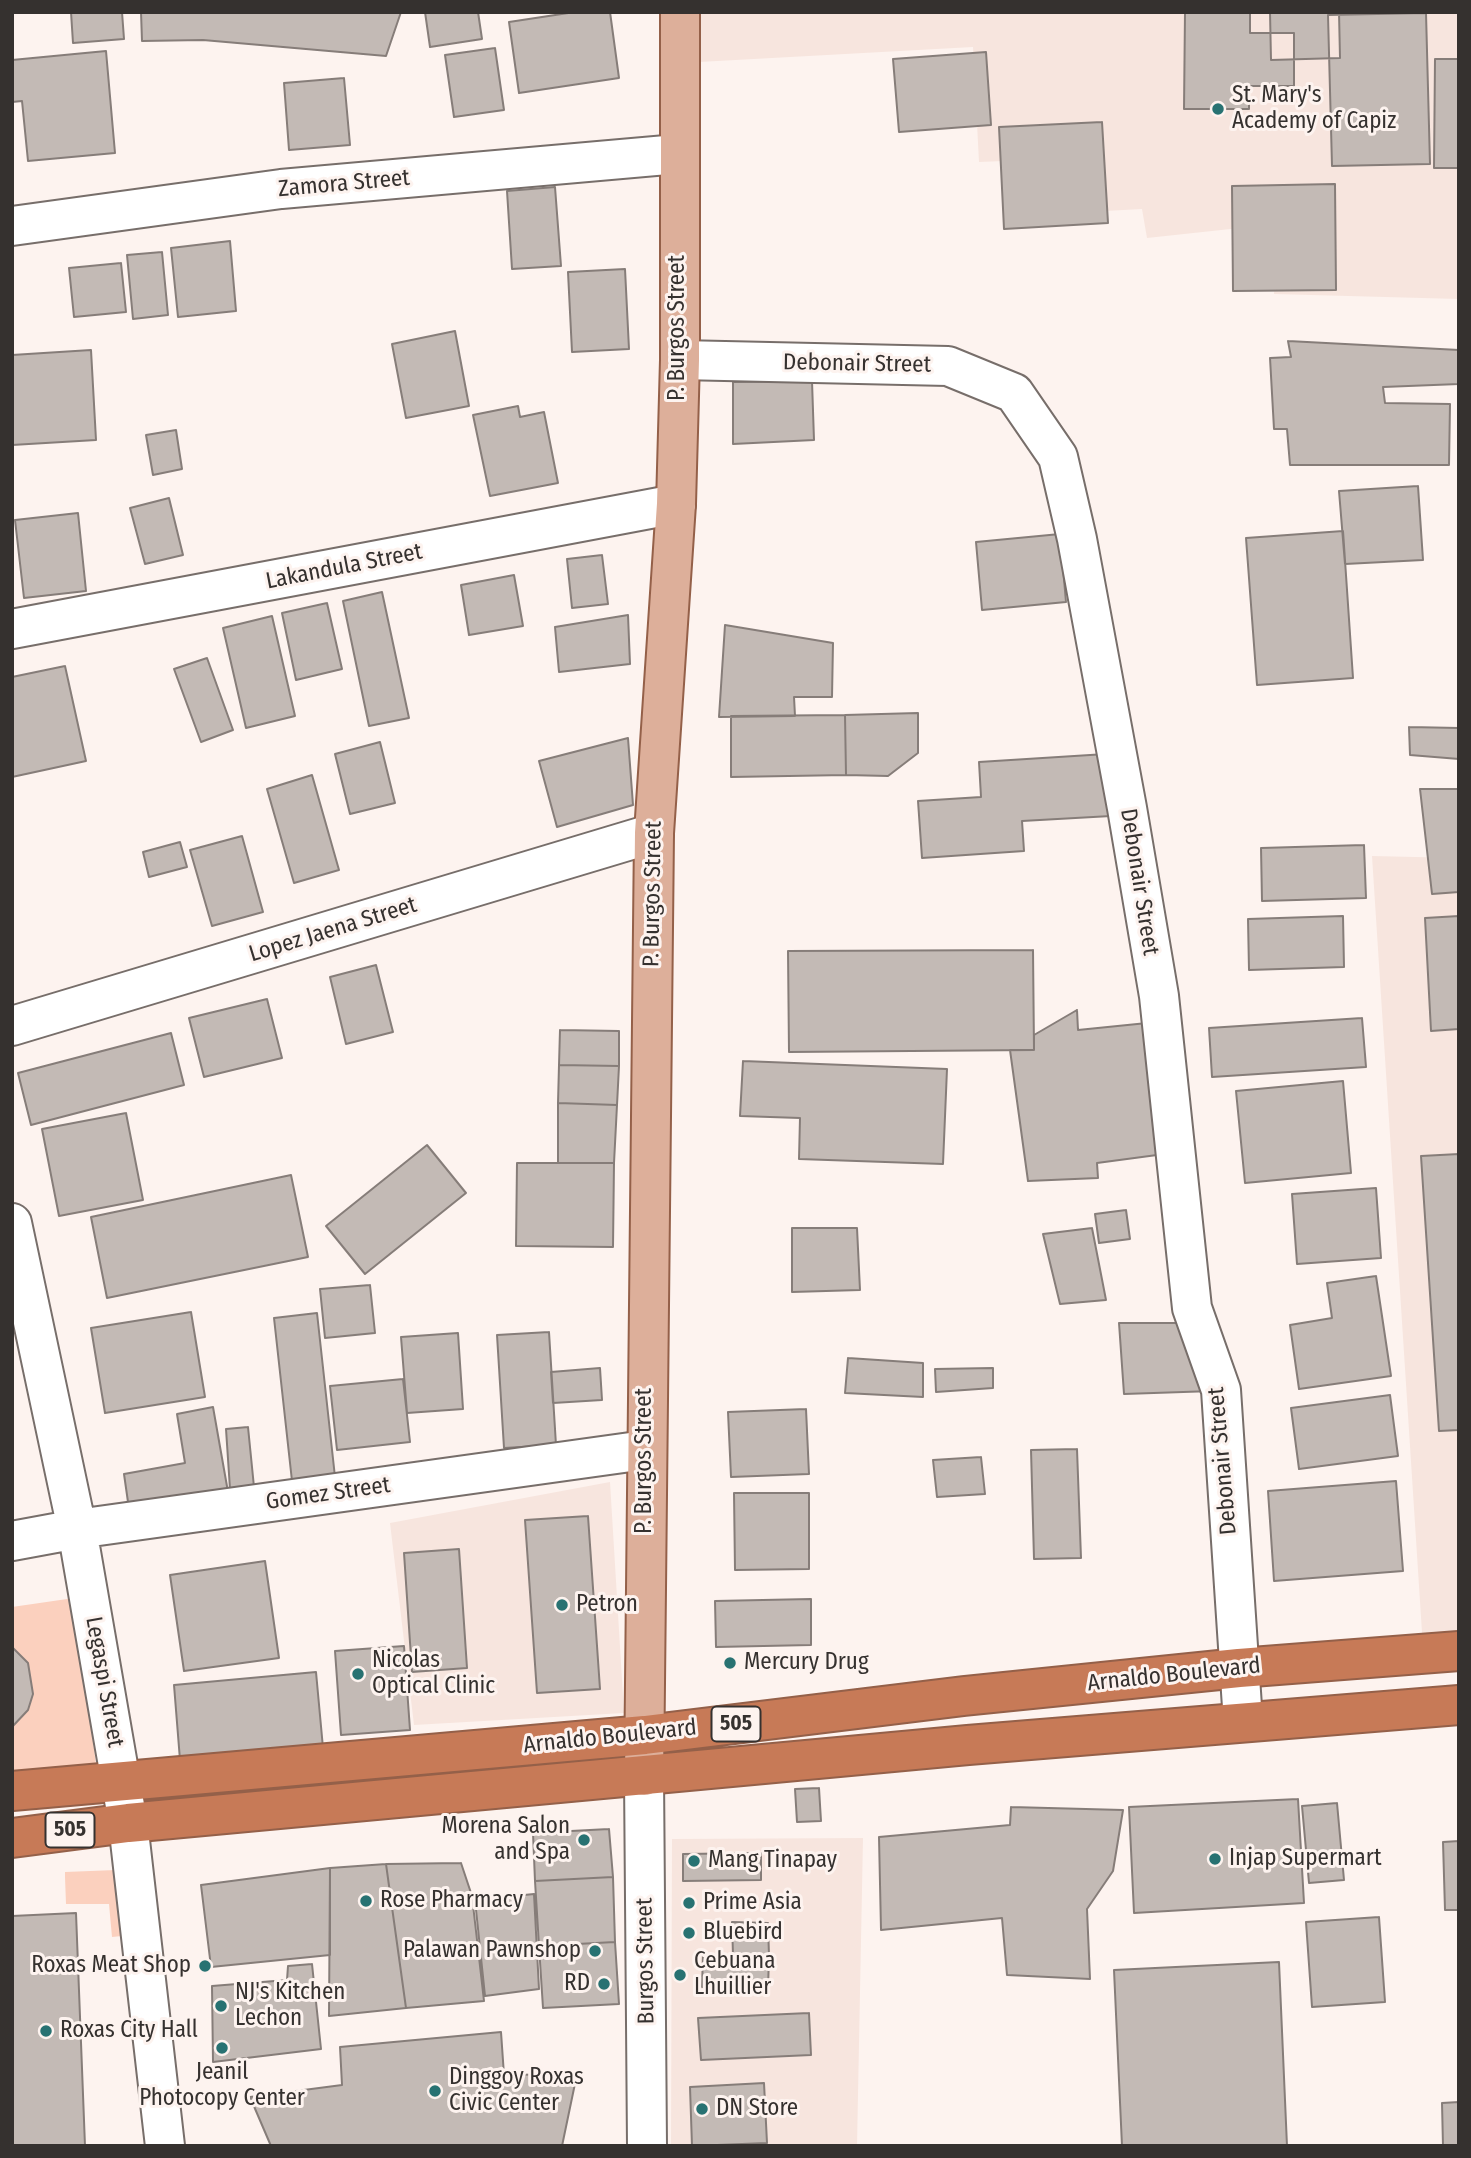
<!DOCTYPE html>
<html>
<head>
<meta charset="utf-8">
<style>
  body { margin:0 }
  #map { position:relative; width:1471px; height:2158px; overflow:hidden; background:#fdf3ef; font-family:"Fira Sans Condensed",sans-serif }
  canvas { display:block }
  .frame { position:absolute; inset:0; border:14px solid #35312f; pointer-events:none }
</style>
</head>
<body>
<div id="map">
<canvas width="1471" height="2158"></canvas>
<div class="frame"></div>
</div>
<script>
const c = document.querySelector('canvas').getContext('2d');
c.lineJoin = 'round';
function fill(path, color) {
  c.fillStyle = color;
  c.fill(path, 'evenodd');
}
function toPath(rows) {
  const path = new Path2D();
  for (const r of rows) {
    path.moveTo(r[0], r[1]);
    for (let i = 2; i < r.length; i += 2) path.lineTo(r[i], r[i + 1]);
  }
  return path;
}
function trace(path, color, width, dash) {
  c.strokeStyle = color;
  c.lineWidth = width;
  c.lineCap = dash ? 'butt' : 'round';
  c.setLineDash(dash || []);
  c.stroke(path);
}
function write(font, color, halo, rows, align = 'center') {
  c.font = font + ' "Fira Sans Condensed",sans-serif';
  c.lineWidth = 6;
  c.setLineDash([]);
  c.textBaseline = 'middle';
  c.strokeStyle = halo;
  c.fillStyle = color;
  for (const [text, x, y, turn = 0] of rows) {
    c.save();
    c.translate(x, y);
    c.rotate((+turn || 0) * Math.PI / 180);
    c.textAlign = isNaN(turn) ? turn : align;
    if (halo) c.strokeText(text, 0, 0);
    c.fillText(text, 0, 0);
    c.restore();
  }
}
fill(toPath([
  [701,12,1459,12,1459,299,1274,294,1277,224,1147,238,1142,209,1105,211,1102,157,979,162,973,47,699,62],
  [1372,856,1459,858,1459,1645,1423,1648],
  [610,1482,624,1713,414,1725,390,1523],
  [863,1838,857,2146,671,2146,672,1839]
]), '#f7e5de');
fill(toPath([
  [74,1598,96,1764,12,1774,12,1607],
  [116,1870,122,1936,112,1937,109,1904,66,1904,65,1877,65,1872]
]), '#fbd0be');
const building = toPath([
  [71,12,122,12,124,39,73,43,71,12],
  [141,12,401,12,386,56,203,40,142,41,141,12],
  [425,12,478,12,482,39,430,47,425,12],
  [575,12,610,12,619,78,519,93,509,22,575,12],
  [1185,12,1250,12,1250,33,1294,33,1294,86,1249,86,1249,109,1184,109,1185,12],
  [1270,12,1339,12,1340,58,1271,60,1270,12],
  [1426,13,1430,164,1332,166,1328,15,1426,13],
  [495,48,504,110,454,117,445,55,495,48],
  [106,51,115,153,28,161,22,101,12,102,12,60,106,51],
  [986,52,991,125,899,132,893,59,986,52],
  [1435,59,1459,59,1459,168,1434,168,1435,59],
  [344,78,350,145,289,150,284,83,344,78],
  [1102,122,1108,223,1004,229,999,127,1102,122],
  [1335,184,1336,290,1233,291,1232,186,1335,184],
  [555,187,561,266,512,269,507,191,555,187],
  [230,241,236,311,178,317,171,248,230,241],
  [162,252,168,315,133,319,127,255,162,252],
  [121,263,126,312,74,317,69,268,121,263],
  [625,269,629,349,572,352,568,272,625,269],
  [455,331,469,406,406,418,392,344,455,331],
  [1288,341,1459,350,1459,384,1383,387,1385,403,1450,404,1449,465,1290,465,1287,429,1274,429,1270,358,1291,357,1288,341],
  [91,350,96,440,12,445,12,355,91,350],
  [812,381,814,440,733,444,733,382,812,381],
  [518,406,520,417,544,412,558,483,490,496,473,415,518,406],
  [176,430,182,469,153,475,146,435,176,430],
  [1418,486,1423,560,1345,564,1339,491,1418,486],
  [169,498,183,555,145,564,130,508,169,498],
  [78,513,86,591,24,598,15,520,78,513],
  [1343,531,1353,678,1257,685,1246,538,1343,531],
  [1060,534,1066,602,982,610,976,542,1060,534],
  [602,555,608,604,572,608,567,559,602,555],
  [514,575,523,626,469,635,461,585,514,575],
  [382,592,409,718,369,726,343,601,382,592],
  [327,603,342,669,296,680,282,613,327,603],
  [628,615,630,664,559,672,555,627,628,615],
  [272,616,295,716,246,728,223,628,272,616],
  [725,625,833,643,832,697,794,697,795,716,719,717,725,625],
  [207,658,233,730,201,742,174,669,207,658],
  [65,666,86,761,12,777,12,677,65,666],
  [918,713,918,753,888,776,846,775,845,715,918,713],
  [845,715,846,775,731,777,731,716,845,715],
  [1409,727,1459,728,1459,759,1410,755,1409,727],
  [628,738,633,805,557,827,539,761,628,738],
  [380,742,395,803,350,814,335,754,380,742],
  [1106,754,1111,816,1022,821,1024,851,922,858,918,801,981,797,979,762,1106,754],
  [312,775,339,870,294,883,267,789,312,775],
  [1420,789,1459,789,1459,892,1432,894,1420,789],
  [242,836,263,912,212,926,190,850,242,836],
  [180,842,187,867,149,877,143,852,180,842],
  [1364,845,1366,898,1262,901,1261,848,1364,845],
  [1343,916,1344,967,1249,970,1248,919,1343,916],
  [1459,916,1459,1029,1431,1031,1425,918,1459,916],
  [1033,950,1034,1050,789,1052,788,951,1033,950],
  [376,965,393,1032,346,1044,330,977,376,965],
  [267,999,282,1058,204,1077,189,1018,267,999],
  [1077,1010,1078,1030,1157,1022,1172,1153,1097,1163,1098,1178,1028,1181,1010,1050,1034,1050,1034,1035,1077,1010],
  [1362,1018,1366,1067,1212,1077,1209,1028,1362,1018],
  [560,1030,619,1031,619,1066,559,1065,560,1030],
  [171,1033,184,1085,31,1125,18,1073,171,1033],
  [743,1061,947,1069,943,1164,799,1159,800,1118,740,1116,743,1061],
  [559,1065,619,1066,617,1105,558,1103,559,1065],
  [1343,1081,1351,1173,1245,1183,1236,1091,1343,1081],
  [558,1103,617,1105,614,1163,558,1163,558,1103],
  [126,1113,143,1200,59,1216,42,1129,126,1113],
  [427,1145,466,1193,365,1274,326,1226,427,1145],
  [1459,1154,1459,1430,1439,1431,1421,1156,1459,1154],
  [517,1163,614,1163,613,1247,516,1246,517,1163],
  [291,1175,308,1257,107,1298,91,1217,291,1175],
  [1376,1188,1381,1258,1297,1264,1292,1194,1376,1188],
  [1126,1210,1130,1239,1099,1243,1095,1214,1126,1210],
  [792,1228,857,1228,860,1290,792,1292,792,1228],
  [1092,1228,1106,1300,1060,1304,1043,1234,1092,1228],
  [1376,1276,1391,1376,1299,1389,1290,1325,1332,1318,1327,1283,1376,1276],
  [370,1285,375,1333,325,1338,320,1289,370,1285],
  [191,1312,205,1397,105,1413,91,1328,191,1312],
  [317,1313,335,1477,292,1481,274,1318,317,1313],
  [1119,1323,1179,1323,1213,1391,1124,1394,1119,1323],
  [549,1332,556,1445,504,1448,497,1335,549,1332],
  [458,1333,463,1409,407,1413,401,1337,458,1333],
  [848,1358,923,1363,923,1397,845,1393,848,1358],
  [600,1368,602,1400,553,1403,551,1372,600,1368],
  [993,1368,993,1388,936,1392,935,1369,993,1368],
  [403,1379,410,1442,337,1450,330,1386,403,1379],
  [1390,1395,1398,1456,1299,1469,1291,1408,1390,1395],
  [213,1407,228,1492,129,1509,124,1474,185,1463,177,1414,213,1407],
  [806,1409,809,1474,731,1477,728,1412,806,1409],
  [248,1427,254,1487,230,1489,226,1429,248,1427],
  [1077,1449,1081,1558,1034,1559,1031,1450,1077,1449],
  [981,1457,985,1494,937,1497,933,1460,981,1457],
  [1396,1481,1403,1571,1274,1581,1268,1491,1396,1481],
  [734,1493,809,1493,809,1569,735,1570,734,1493],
  [588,1516,600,1689,537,1693,525,1520,588,1516],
  [459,1549,467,1668,412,1672,404,1553,459,1549],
  [265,1561,279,1658,184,1671,170,1575,265,1561],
  [811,1599,811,1645,716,1647,715,1601,811,1599],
  [404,1646,410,1730,341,1735,335,1651,404,1646],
  [12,1647,28,1663,33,1694,28,1710,12,1727,12,1647],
  [316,1672,323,1748,180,1760,174,1685,316,1672],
  [819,1788,821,1821,797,1822,795,1789,819,1788],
  [1298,1799,1304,1903,1134,1913,1129,1807,1298,1799],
  [1337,1803,1344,1880,1309,1883,1302,1806,1337,1803],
  [1011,1807,1123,1810,1113,1871,1087,1909,1090,1979,1007,1975,1002,1918,881,1930,879,1837,1010,1825,1011,1807],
  [609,1829,613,1877,535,1881,533,1833,609,1829],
  [1459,1841,1459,1910,1445,1910,1443,1842,1459,1841],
  [761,1853,761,1880,683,1881,683,1854,761,1853],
  [461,1863,472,1896,484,2001,406,2008,386,1864,461,1863],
  [386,1864,406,2008,329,2016,330,1868,386,1864],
  [330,1868,330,1955,211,1967,201,1885,330,1868],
  [613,1877,615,1942,539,1946,535,1881,613,1877],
  [534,1894,539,1989,485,1996,475,1900,534,1894],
  [76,1913,85,2146,12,2146,12,1916,76,1913],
  [1379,1917,1385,2002,1312,2007,1306,1922,1379,1917],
  [732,1922,768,1923,769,1956,733,1955,732,1922],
  [615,1942,619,2004,543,2008,539,1946,615,1942],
  [703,1955,769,1956,768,1989,702,1987,703,1955],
  [1279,1962,1287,2146,1122,2146,1114,1970,1279,1962],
  [312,1964,321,2049,213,2062,212,1986,287,1980,288,1966,312,1964],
  [809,2013,811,2055,701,2060,698,2018,809,2013],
  [501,2032,504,2075,577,2074,562,2146,271,2146,250,2097,342,2085,340,2047,501,2032],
  [764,2083,767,2143,692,2146,690,2087,764,2083],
  [1459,2102,1459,2146,1443,2146,1442,2103,1459,2102]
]);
fill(building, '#c3bab5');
trace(building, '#867d79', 2);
const minor = toPath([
  [12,226,281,189,678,154],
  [680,360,948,366,1014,393,1058,457,1077,539,1127,808,1159,996,1192,1308,1221,1390,1243,1722],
  [12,629,676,504],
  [12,1026,654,833],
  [12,1223,77,1529,128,1823,165,2146],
  [12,1541,77,1529,645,1450],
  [644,1776,647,2146]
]);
const major = toPath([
  [644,1776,654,833,676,504,680,360,680,12]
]);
const highway = toPath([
  [12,1791,645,1735,964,1696,1239,1668,1459,1651],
  [12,1838,128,1823,968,1745,1459,1705]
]);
trace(minor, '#776e6a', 42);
trace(major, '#946049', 42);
trace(highway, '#946049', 42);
trace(minor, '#fff', 38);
trace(major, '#ddaf9a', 38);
trace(highway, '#c77a57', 38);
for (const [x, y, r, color] of [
  [1218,109,7,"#287272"],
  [562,1605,7,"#287272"],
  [730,1663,7,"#287272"],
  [358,1674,7,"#287272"],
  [584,1840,7,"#287272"],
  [1215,1859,7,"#287272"],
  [694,1861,7,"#287272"],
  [366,1901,7,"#287272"],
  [689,1903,7,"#287272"],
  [689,1933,7,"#287272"],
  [595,1951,7,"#287272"],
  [205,1966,7,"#287272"],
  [680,1975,7,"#287272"],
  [604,1984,7,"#287272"],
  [221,2006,7,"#287272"],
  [46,2031,7,"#287272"],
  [222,2048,7,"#287272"],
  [435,2091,7,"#287272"],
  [702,2109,7,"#287272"]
]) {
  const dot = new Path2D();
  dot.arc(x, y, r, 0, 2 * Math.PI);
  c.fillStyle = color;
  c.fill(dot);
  trace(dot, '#fdf3ef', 2.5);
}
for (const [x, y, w] of [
  [736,1724,49],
  [70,1830,49]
]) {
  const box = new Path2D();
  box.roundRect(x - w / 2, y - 17.5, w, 35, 5);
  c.fillStyle = '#fdf3ef';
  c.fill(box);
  trace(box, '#35312f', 2);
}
write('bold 21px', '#35312f', null, [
  ["505",736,1724],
  ["505",70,1830]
]);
write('23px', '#35312f', '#fdf3ef', [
  ["St. Mary's",1232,96],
  ["Academy of Capiz",1232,122],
  ["Petron",576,1605],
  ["Nicolas",372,1661],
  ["Optical Clinic",372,1687],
  ["Mercury Drug",744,1663],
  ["Morena Salon",570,1827,"right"],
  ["and Spa",570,1853,"right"],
  ["Injap Supermart",1229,1859],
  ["Mang Tinapay",708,1861],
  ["Rose Pharmacy",380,1901],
  ["Prime Asia",703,1903],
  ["Bluebird",703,1933],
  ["Palawan Pawnshop",581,1951,"right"],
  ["Cebuana",694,1962],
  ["Lhuillier",694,1988],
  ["Roxas Meat Shop",191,1966,"right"],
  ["RD",590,1984,"right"],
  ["NJ's Kitchen",235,1993],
  ["Lechon",235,2019],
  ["Roxas City Hall",60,2031],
  ["Jeanil",222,2073,"center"],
  ["Photocopy Center",222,2099,"center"],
  ["Dinggoy Roxas",449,2078],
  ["Civic Center",449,2104],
  ["DN Store",716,2109]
], 'left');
write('23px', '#35312f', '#fdf3ef', [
  ["Zamora Street",344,184,-5],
  ["P. Burgos Street",678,328,-90],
  ["Debonair Street",857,364,1],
  ["Lakandula Street",344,567,-11],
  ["Debonair Street",1139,882,81],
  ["P. Burgos Street",653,894,-89],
  ["Lopez Jaena Street",333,930,-17],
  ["P. Burgos Street",645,1461,-90],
  ["Debonair Street",1223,1461,-95],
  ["Gomez Street",328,1494,-8],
  ["Arnaldo Boulevard",1174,1675,-6],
  ["Legaspi Street",104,1682,80],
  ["Arnaldo Boulevard",610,1737,-6],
  ["Burgos Street",646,1961,-91]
]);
</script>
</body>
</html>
